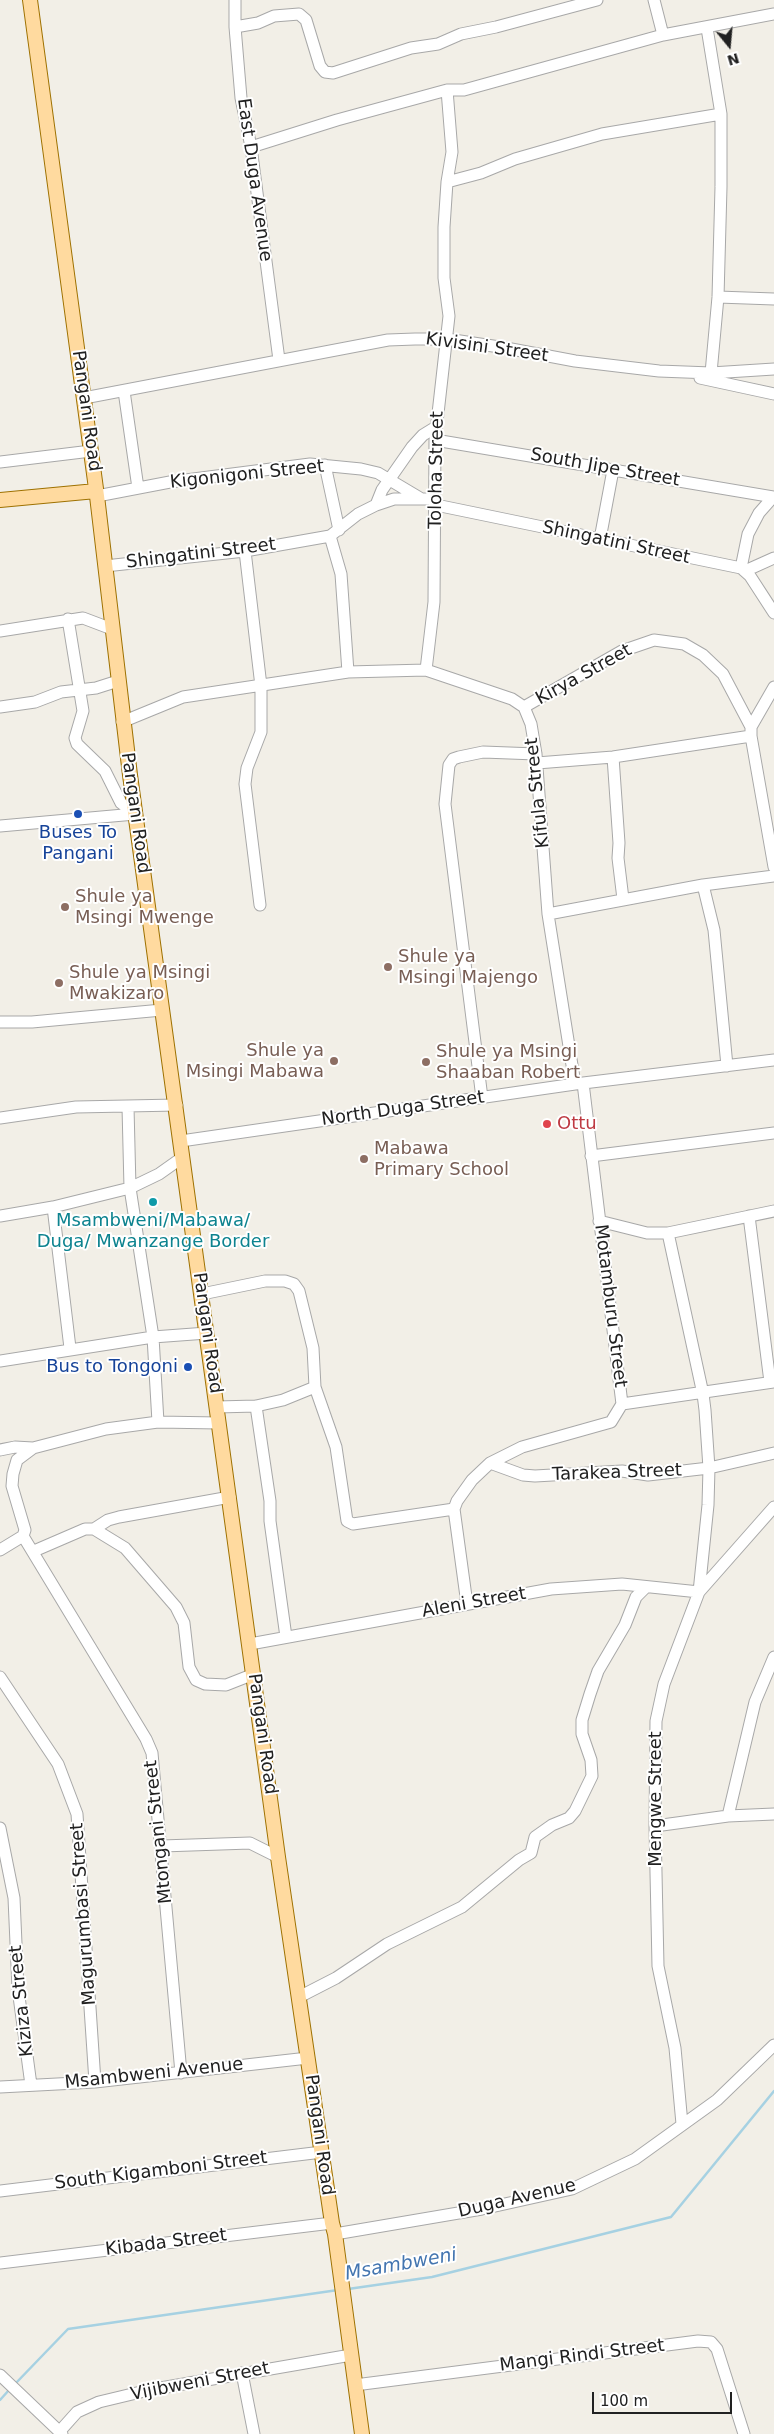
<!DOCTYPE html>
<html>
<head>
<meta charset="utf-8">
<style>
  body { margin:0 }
  #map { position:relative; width:774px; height:2434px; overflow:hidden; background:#f2efe7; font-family:"DejaVu Sans",sans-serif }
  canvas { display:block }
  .north { position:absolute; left:704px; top:20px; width:50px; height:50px; -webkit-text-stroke:4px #fff; paint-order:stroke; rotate:163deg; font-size:14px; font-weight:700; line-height:20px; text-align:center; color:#212121 }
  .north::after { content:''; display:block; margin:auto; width:18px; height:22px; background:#212121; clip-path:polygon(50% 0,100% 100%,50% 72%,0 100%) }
  .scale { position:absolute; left:592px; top:2392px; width:140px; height:22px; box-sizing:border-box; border:2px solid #212121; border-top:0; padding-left:6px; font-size:15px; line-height:18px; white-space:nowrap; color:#212121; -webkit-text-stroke:4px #fff; paint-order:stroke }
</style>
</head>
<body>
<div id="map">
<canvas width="774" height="2434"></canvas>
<div class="north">N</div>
<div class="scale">100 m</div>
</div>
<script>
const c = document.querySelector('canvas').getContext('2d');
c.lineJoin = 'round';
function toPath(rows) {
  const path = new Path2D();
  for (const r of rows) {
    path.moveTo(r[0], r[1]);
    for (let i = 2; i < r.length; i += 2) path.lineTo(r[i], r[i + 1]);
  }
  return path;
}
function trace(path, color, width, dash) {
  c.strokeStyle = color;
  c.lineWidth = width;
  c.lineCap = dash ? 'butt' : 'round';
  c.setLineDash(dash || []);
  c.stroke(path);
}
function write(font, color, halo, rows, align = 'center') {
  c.font = font + ' "DejaVu Sans",sans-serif';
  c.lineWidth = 4;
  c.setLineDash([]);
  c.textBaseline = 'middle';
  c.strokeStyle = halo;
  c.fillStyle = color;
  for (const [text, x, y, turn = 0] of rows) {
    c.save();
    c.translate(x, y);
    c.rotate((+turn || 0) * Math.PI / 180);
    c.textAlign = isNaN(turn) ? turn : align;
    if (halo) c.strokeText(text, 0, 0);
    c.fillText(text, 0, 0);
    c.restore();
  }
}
trace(toPath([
  [348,2289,432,2277,671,2217,774,2091],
  [15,2384,68,2329,338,2290],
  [0,2400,9,2390]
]), '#a6d1e2', 2.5);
const minor = toPath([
  [235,0,235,27,241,98,251,147,279,360],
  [654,0,663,35],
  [235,27,258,23,274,16,299,14,306,20,320,66,325,72,333,73,411,48,438,44,461,34,496,27,597,0],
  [707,28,721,114,721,187,718,297,711,373],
  [251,147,337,120,447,90,464,90,663,35,774,14],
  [447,182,481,173,515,159,602,134,721,114],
  [718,297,774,299],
  [700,378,774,394],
  [124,391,138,488],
  [84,398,388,340,415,339,447,339,506,348,575,361,659,371,711,373,774,369],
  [435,440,774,497],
  [0,462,91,451],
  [325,465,339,530],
  [97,496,170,482,310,464,361,469,378,473,420,498],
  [376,505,382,490,412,447,423,435,436,427],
  [436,505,741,568,750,576,774,613],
  [330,536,341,574,348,672],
  [600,539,613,470],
  [245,551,261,686,261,732,247,768,245,784,260,905],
  [105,566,245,551,330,536,358,514,376,505,394,499,435,499],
  [741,568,748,534,759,513,773,497],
  [745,571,774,558],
  [68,619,83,711,75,738,77,744,105,771,121,803,135,814],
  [0,631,83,618,112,629],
  [426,670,434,602,435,440,449,316,444,278,444,227,447,182,452,152,447,90],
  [774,687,751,727,751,736,774,867],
  [0,707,35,702,61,692,96,688,118,681],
  [524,707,622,651,654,640,684,644,703,655,723,674,751,727],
  [122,722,183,697,348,672,426,670,512,699,524,707,531,724,536,754,548,914,575,1084],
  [613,757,619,843,618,858,623,899],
  [537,763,613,757,751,736],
  [0,826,135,814],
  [703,885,714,930,727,1066],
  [548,914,703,885,774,876],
  [0,1022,32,1022,162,1010],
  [482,1098,445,804,449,765,453,759,459,757,483,752,536,754],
  [128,1107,130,1188,153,1337,158,1422],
  [0,1118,76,1107,177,1105],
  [181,1141,575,1084,774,1060],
  [591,1156,774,1133],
  [53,1207,70,1348],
  [0,1216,53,1207,130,1188,159,1174,183,1157],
  [749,1216,770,1382],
  [599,1221,647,1233,668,1233,774,1211],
  [202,1294,265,1281,285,1281,294,1284,299,1291,313,1348,315,1387,336,1447,347,1521,353,1524,454,1509],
  [0,1361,153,1337,207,1333],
  [622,1404,774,1382],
  [256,1406,270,1501,270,1521,286,1637],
  [217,1407,256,1406,283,1400,315,1387],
  [0,1450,15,1447,33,1448],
  [490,1463,523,1475,535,1476,622,1471,648,1475,709,1468,774,1453],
  [94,1529,125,1548,176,1607,184,1623,189,1667,196,1680,205,1684,226,1685,254,1674],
  [23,1536,146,1739,152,1753,181,2073],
  [0,1550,23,1536,25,1530,12,1486,13,1474,17,1460,33,1448,106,1429,158,1422,219,1423],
  [34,1551,85,1529,94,1529,108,1520,119,1517,230,1497],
  [467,1604,454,1509,457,1501,472,1480,490,1463,522,1447,611,1422,622,1404,583,1083],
  [250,1644,551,1589,622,1584,699,1592,708,1505,709,1468,705,1410,703,1394,668,1233],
  [0,1677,58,1764,77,1814,95,2082],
  [728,1816,755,1702,774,1657],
  [655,1826,728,1816,774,1814],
  [0,1828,14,1898,18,1989,31,2085],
  [162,1846,250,1843,278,1857],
  [299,1997,336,1978,387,1944,462,1907,519,1860,531,1853,535,1837,552,1825,569,1818,575,1811,592,1776,591,1760,582,1734,582,1720,590,1694,598,1671,625,1625,636,1597,646,1587],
  [0,2087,95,2082,308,2058],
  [682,2124,675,2048,658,1966,655,1826,656,1721,664,1684,699,1592,774,1507],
  [0,2191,322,2152],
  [335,2234,482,2209,572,2189,635,2159,717,2100,774,2045],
  [0,2263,332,2223],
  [242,2373,254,2434],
  [0,2375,62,2434],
  [355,2385,698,2341,711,2342,717,2349,744,2434],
  [60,2431,77,2412,99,2402,149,2390,351,2355]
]);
const major = toPath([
  [30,0,97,496,130,775,278,1857,332,2223,335,2234,362,2434],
  [0,500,96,491]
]);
trace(minor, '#a8a8a8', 13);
trace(major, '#9e7100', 16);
trace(minor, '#fff', 11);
trace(major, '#ffda9f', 14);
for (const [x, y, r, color] of [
  [78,814,5,"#1a4fb4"],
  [65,907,5,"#8d6e63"],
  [388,967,5,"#8d6e63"],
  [59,983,5,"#8d6e63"],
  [334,1061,5,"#8d6e63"],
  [426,1062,5,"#8d6e63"],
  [547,1124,5,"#e0444e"],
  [364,1159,5,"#8d6e63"],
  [153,1202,5,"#0f9aa8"],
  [188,1367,5,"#1a4fb4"]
]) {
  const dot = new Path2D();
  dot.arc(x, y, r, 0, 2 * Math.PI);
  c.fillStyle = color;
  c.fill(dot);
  trace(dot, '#fff', 2);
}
write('18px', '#212121', '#fff', [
  ["East Duga Avenue",254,180,82],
  ["Kivisini Street",487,348,8],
  ["Pangani Road",86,411,82],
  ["South Jipe Street",605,468,10],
  ["Toloha Street",437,470,-89],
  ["Kigonigoni Street",247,475,-6],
  ["Shingatini Street",616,543,12],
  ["Shingatini Street",201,554,-7],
  ["Kirya Street",584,675,-29],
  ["Kifula Street",538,793,-96],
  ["Pangani Road",135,813,82],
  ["North Duga Street",403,1109,-8],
  ["Motamburu Street",610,1306,83],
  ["Pangani Road",207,1333,82],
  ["Tarakea Street",617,1473,-2],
  ["Aleni Street",474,1603,-10],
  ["Pangani Road",262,1734,82],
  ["Mengwe Street",656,1799,-90],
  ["Mtongani Street",159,1832,-96],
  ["Magurumbasi Street",84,1914,-94],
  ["Kiziza Street",22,2001,-96],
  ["Msambweni Avenue",154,2074,-6],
  ["Pangani Road",319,2135,82],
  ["South Kigamboni Street",161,2171,-7],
  ["Duga Avenue",517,2199,-13],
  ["Kibada Street",166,2243,-7],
  ["Mangi Rindi Street",582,2356,-7],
  ["Vijibweni Street",200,2382,-11]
]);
write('18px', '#164399', '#fff', [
  ["Buses To",78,833],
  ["Pangani",78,854],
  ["Bus to Tongoni",178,1367,"right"]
]);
write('18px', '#785e54', '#fff', [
  ["Shule ya",75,897],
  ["Msingi Mwenge",75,918],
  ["Shule ya",398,957],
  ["Msingi Majengo",398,978],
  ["Shule ya Msingi",69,973],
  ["Mwakizaro",69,994],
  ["Shule ya",324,1051,"right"],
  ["Msingi Mabawa",324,1072,"right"],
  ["Shule ya Msingi",436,1052],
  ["Shaaban Robert",436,1073],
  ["Mabawa",374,1149],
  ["Primary School",374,1170]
], 'left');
write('18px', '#be3a42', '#fff', [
  ["Ottu",557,1124]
], 'left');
write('18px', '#0d838f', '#fff', [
  ["Msambweni/Mabawa/",153,1221],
  ["Duga/ Mwanzange Border",153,1242]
]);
write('italic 19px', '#4375b0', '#fff', [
  ["Msambweni",401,2265,-10]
]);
</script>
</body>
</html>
